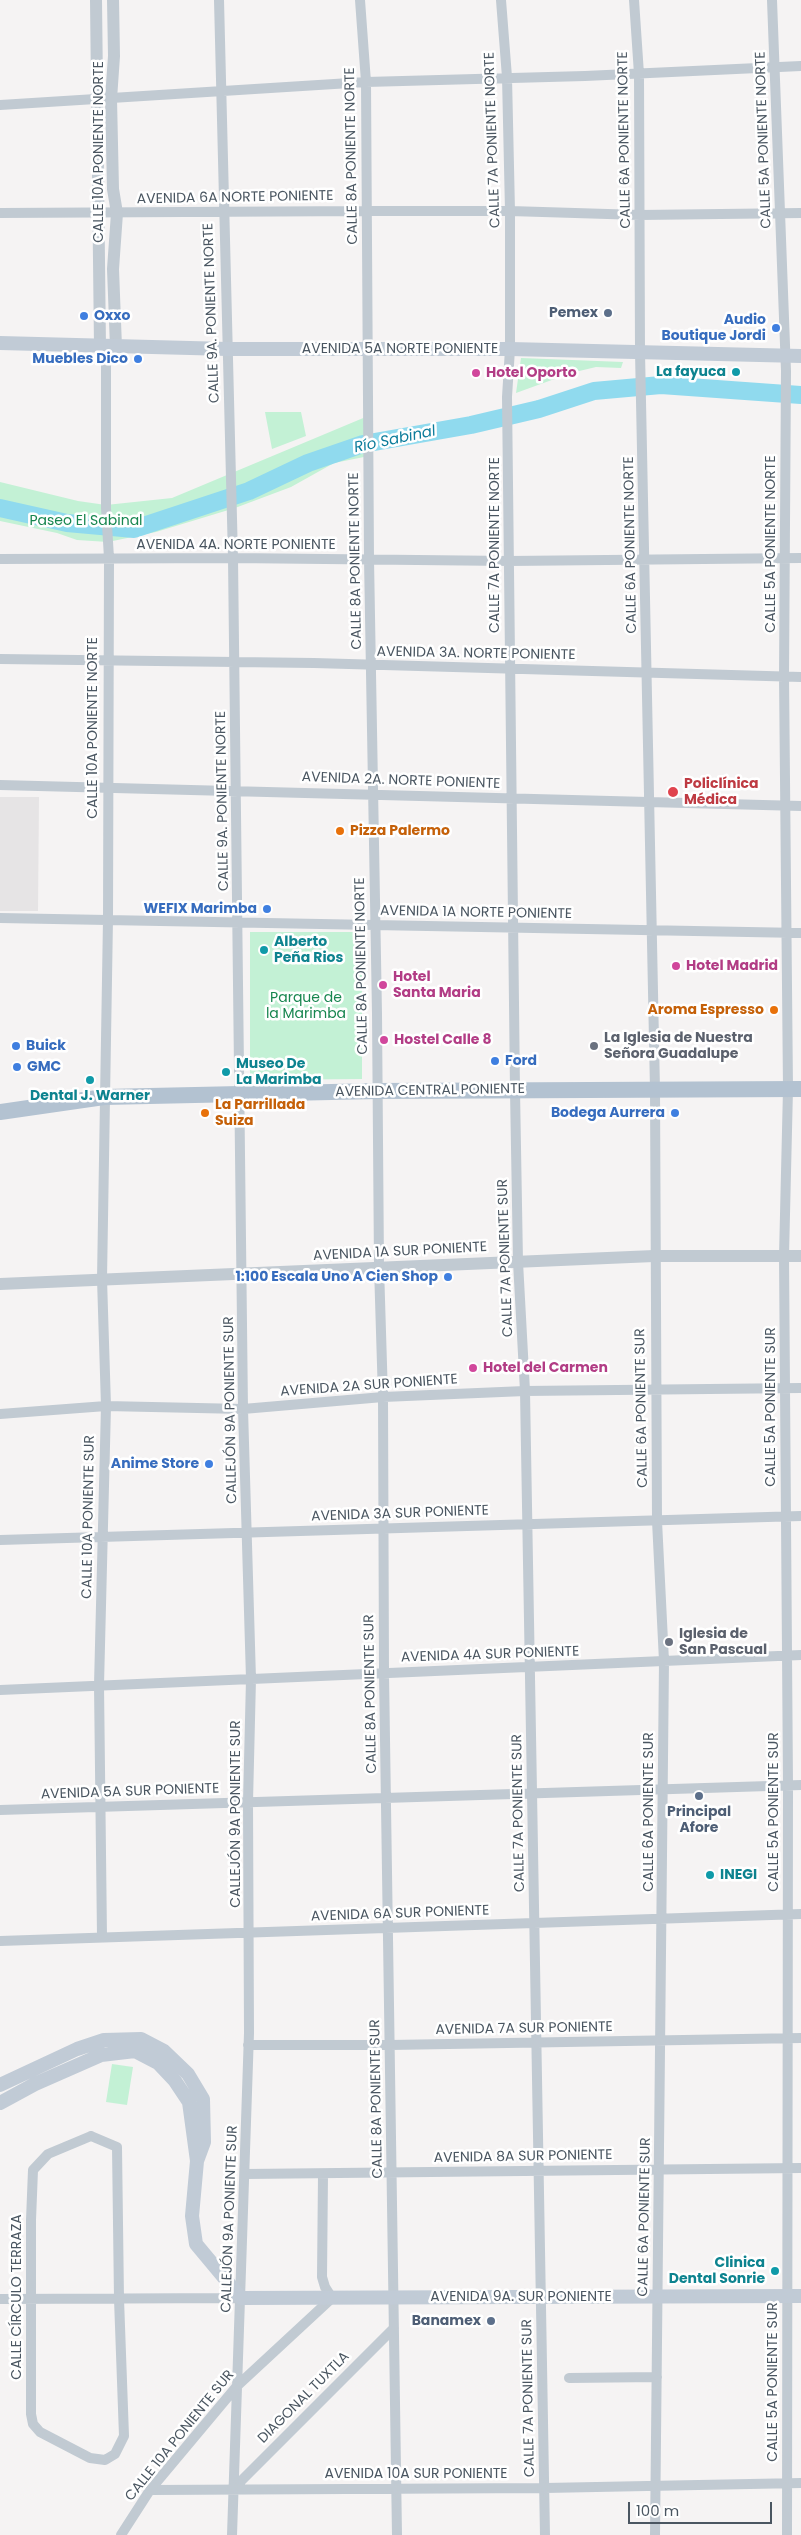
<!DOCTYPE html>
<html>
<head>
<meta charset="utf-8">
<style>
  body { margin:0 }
  #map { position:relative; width:801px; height:2535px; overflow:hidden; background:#f5f3f3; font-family:Poppins,sans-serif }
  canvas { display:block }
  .scale { position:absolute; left:628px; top:2502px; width:144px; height:22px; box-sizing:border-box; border:2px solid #4a5661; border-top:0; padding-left:6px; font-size:15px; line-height:18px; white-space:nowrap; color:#4a5661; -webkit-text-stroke:4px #fff; paint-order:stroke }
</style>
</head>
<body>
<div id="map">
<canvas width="801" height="2535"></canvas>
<div class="scale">100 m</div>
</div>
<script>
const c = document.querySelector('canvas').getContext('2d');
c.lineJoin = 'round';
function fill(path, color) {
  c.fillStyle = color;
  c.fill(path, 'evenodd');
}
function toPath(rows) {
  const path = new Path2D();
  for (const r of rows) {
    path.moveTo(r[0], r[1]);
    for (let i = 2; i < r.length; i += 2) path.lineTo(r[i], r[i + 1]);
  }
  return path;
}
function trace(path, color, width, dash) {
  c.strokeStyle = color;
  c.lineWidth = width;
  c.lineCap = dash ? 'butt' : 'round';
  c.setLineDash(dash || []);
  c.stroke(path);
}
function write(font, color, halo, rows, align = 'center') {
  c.font = font + ' Poppins,sans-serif';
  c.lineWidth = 5;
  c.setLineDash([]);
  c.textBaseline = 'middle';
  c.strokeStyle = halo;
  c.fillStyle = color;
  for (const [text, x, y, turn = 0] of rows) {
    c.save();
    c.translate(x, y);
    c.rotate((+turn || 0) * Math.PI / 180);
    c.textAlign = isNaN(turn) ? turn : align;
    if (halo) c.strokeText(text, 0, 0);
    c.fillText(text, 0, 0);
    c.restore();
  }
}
fill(toPath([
  [0,797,39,797,38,911,0,911]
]), '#e6e4e5');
fill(toPath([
  [521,358,623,362,621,368,596,367,571,373,516,393],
  [265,412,301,412,306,436,272,449],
  [368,416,369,456,334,463,291,487,235,508,156,532,108,542,77,540,57,533,0,521,0,482,78,501,106,505,172,498],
  [250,932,362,932,362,1079,250,1080],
  [112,2064,133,2067,127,2105,106,2102]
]), '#c3f1d5');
trace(toPath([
  [0,508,67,523,134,529,249,491,308,463,363,444,471,425,539,409,594,391,661,385,801,395]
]), '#90daee', 18);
trace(toPath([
  [219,0,233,558,243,1409,251,1679,248,1802,249,2033,232,2535],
  [360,0,366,82,369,559,377,1014,379,1267,383,1397,384,1673,397,2535],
  [501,0,507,77,510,211,510,349,507,397,515,1090,518,1262,525,1391,545,2535],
  [634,0,639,74,640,352,655,1090,657,1521,664,1661,655,2535],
  [772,0,786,371,784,676,788,1089,784,1256,788,1785,787,2535],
  [0,105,366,82,585,76,801,66],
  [0,213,367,211,510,211,640,215,801,213],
  [100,347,106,360,106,508,109,558,108,919,102,1279,106,1406,99,1685,102,1937],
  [0,559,233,558,509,561,801,558],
  [0,659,314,663,801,677],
  [0,785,801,806],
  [0,918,801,933],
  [0,1414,106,1406,243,1409,383,1397,525,1391,801,1388],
  [0,1540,801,1516],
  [0,1690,801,1655],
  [0,1810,801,1785],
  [0,1941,801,1914],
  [248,2045,390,2045,801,2038],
  [91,2136,117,2147,119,2299,124,2436,115,2454,105,2460,90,2458,40,2432,33,2424,31,2414,31,2220,33,2170,48,2154,91,2136],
  [246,2174,801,2168],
  [0,2299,241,2298],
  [569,2378,657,2377],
  [234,2488,394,2328],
  [150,2490,545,2488,801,2483],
  [121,2535,150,2490,237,2386,332,2298,325,2287,322,2277,323,2175]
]), '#c1cad2', 10);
trace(toPath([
  [96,0,100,347],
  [113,0,114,56,111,99,113,189,117,213,113,269,116,347],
  [0,1284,654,1256,801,1256]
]), '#c1cad2', 12);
trace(toPath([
  [0,343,228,349,510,349,801,356],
  [0,2085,77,2049,104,2040,141,2039,164,2051,188,2074,203,2099,204,2142,197,2161,192,2216,196,2244,241,2298,801,2296],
  [0,2103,35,2084,101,2055,135,2051,158,2063,175,2081,189,2102,197,2161]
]), '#c1cbd6', 14);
trace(toPath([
  [0,1112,104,1097,377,1091,801,1089]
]), '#b3c2d1', 16);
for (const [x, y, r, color] of [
  [608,313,5,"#5c6f8a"],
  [84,316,5,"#3f7fe0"],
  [776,328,5,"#3f7fe0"],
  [138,359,5,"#3f7fe0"],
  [736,372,5,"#0f9aa8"],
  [476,373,5,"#d1479c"],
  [673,792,6,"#e0444e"],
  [340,831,5,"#e8710a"],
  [267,909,5,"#3f7fe0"],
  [264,950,5,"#0f9aa8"],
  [676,966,5,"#d1479c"],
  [383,985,5,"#d1479c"],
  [774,1010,5,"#e8710a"],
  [384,1040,5,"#d1479c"],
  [16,1046,5,"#3f7fe0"],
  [594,1046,5,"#6b7280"],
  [495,1061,5,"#3f7fe0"],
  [17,1067,5,"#3f7fe0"],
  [226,1072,5,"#0f9aa8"],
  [90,1080,5,"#0f9aa8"],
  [205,1113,5,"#e8710a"],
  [675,1113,5,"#3f7fe0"],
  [448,1277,5,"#3f7fe0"],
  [473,1368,5,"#d1479c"],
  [209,1464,5,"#3f7fe0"],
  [669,1642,5,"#6b7280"],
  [699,1796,5,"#5c6f8a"],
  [710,1875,5,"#0f9aa8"],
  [775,2271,5,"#0f9aa8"],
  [491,2321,5,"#5c6f8a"]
]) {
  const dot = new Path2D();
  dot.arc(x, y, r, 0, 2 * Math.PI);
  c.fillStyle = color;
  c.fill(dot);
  trace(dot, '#fff', 2);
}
write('14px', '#4a5661', '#fff', [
  ["CALLE 7A PONIENTE NORTE",493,140,-92],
  ["CALLE 6A PONIENTE NORTE",625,140,-91],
  ["CALLE 5A PONIENTE NORTE",764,140,-92],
  ["CALLE 10A PONIENTE NORTE",99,152,-90],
  ["CALLE 8A PONIENTE NORTE",352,156,-91],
  ["AVENIDA 6A NORTE PONIENTE",235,198,-1],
  ["CALLE 9A. PONIENTE NORTE",212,313,-92],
  ["AVENIDA 5A NORTE PONIENTE",400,349],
  ["CALLE 5A PONIENTE NORTE",771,544,-90],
  ["AVENIDA 4A. NORTE PONIENTE",236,545],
  ["CALLE 7A PONIENTE NORTE",495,545,-90],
  ["CALLE 6A PONIENTE NORTE",631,545,-91],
  ["CALLE 8A PONIENTE NORTE",356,561,-91],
  ["AVENIDA 3A. NORTE PONIENTE",476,654,1],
  ["CALLE 10A PONIENTE NORTE",93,728,-90],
  ["AVENIDA 2A. NORTE PONIENTE",401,781,2],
  ["CALLE 9A. PONIENTE NORTE",223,801,-91],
  ["AVENIDA 1A NORTE PONIENTE",476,913,1],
  ["CALLE 8A PONIENTE NORTE",362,966,-91],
  ["AVENIDA CENTRAL PONIENTE",430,1091,-1],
  ["AVENIDA 1A SUR PONIENTE",400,1252,-3],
  ["CALLE 7A PONIENTE SUR",506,1258,-92],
  ["AVENIDA 2A SUR PONIENTE",369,1386,-4],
  ["CALLE 5A PONIENTE SUR",771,1407,-90],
  ["CALLE 6A PONIENTE SUR",642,1408,-91],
  ["CALLEJÓN 9A PONIENTE SUR",231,1410,-91],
  ["AVENIDA 3A SUR PONIENTE",400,1514,-2],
  ["CALLE 10A PONIENTE SUR",89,1517,-89],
  ["AVENIDA 4A SUR PONIENTE",490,1655,-2],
  ["CALLE 8A PONIENTE SUR",371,1694,-91],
  ["AVENIDA 5A SUR PONIENTE",130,1792,-2],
  ["CALLE 6A PONIENTE SUR",649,1812,-90],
  ["CALLE 5A PONIENTE SUR",774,1812,-90],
  ["CALLE 7A PONIENTE SUR",519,1813,-91],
  ["CALLEJÓN 9A PONIENTE SUR",236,1814,-90],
  ["AVENIDA 6A SUR PONIENTE",400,1914,-2],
  ["AVENIDA 7A SUR PONIENTE",524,2029,-1],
  ["CALLE 8A PONIENTE SUR",377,2099,-91],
  ["AVENIDA 8A SUR PONIENTE",523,2157,-1],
  ["CALLE 6A PONIENTE SUR",645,2217,-89],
  ["CALLEJÓN 9A PONIENTE SUR",230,2219,-88],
  ["CALLE CÍRCULO TERRAZA",17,2297,-90],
  ["AVENIDA 9A. SUR PONIENTE",521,2297],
  ["CALLE 5A PONIENTE SUR",773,2382,-90],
  ["DIAGONAL TUXTLA",304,2398,-45],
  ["CALLE 7A PONIENTE SUR",529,2398,-91],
  ["CALLE 10A PONIENTE SUR",180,2436,-51],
  ["AVENIDA 10A SUR PONIENTE",416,2474]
]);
write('bold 14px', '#4e5e75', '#fff', [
  ["Pemex",598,313],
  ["Principal",699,1812,"center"],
  ["Afore",699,1828,"center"],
  ["Banamex",481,2321]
], 'right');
write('bold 14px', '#366cbe', '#fff', [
  ["Oxxo",94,316,"left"],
  ["Audio",766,320],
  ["Boutique Jordi",766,336],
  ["Muebles Dico",128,359],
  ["WEFIX Marimba",257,909],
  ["Buick",26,1046,"left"],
  ["Ford",505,1061,"left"],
  ["GMC",27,1067,"left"],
  ["Bodega Aurrera",665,1113],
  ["1:100 Escala Uno A Cien Shop",438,1277],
  ["Anime Store",199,1464]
], 'right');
write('bold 14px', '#0d838f', '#fff', [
  ["La fayuca",726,372,"right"],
  ["Alberto",274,942],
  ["Peña Rios",274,958],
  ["Museo De",236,1064],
  ["La Marimba",236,1080],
  ["Dental J. Warner",90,1096,"center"],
  ["INEGI",720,1875],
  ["Clinica",765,2263,"right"],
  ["Dental Sonrie",765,2279,"right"]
], 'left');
write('bold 14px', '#b23c85', '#fff', [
  ["Hotel Oporto",486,373],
  ["Hotel Madrid",686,966],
  ["Hotel",393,977],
  ["Santa Maria",393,993],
  ["Hostel Calle 8",394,1040],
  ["Hotel del Carmen",483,1368]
], 'left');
write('14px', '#17864f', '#fff', [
  ["Paseo El Sabinal",86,521],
  ["Parque de",306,998],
  ["la Marimba",306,1014]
]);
write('bold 14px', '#be3a42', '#fff', [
  ["Policlínica",684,784],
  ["Médica",684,800]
], 'left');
write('bold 14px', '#c56008', '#fff', [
  ["Pizza Palermo",350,831],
  ["Aroma Espresso",764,1010,"right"],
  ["La Parrillada",215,1105],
  ["Suiza",215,1121]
], 'left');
write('bold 14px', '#5b616d', '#fff', [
  ["La Iglesia de Nuestra",604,1038],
  ["Señora Guadalupe",604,1054],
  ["Iglesia de",679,1634],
  ["San Pascual",679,1650]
], 'left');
write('italic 15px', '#0c7c9b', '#fff', [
  ["Río Sabinal",395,440,-12]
]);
</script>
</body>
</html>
